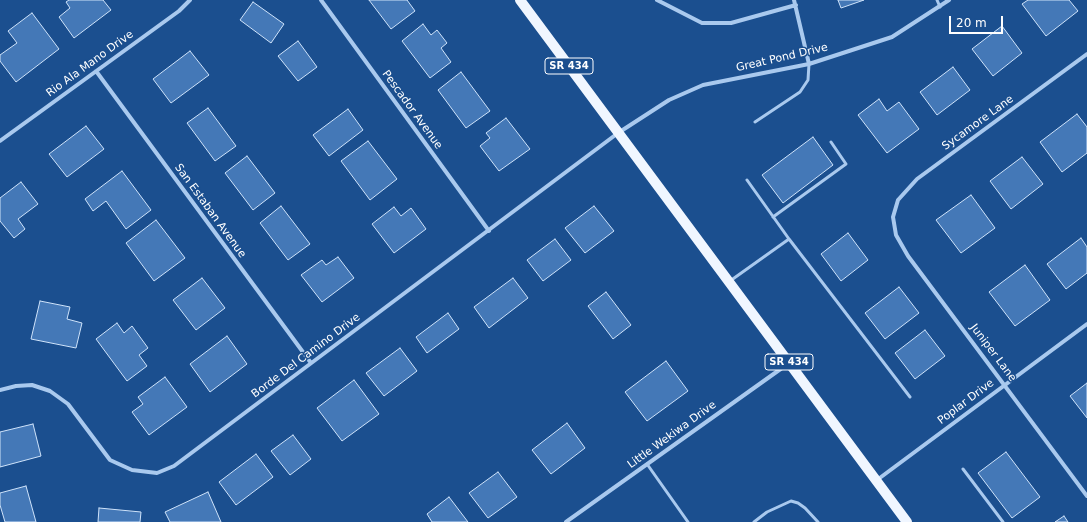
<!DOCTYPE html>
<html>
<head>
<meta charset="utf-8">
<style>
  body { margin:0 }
  #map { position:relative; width:1087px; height:522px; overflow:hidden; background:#1b4f8f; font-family:"DejaVu Sans",sans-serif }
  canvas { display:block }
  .scale { position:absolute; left:949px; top:16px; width:54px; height:18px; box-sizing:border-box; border:2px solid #fff; border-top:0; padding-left:5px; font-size:12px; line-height:14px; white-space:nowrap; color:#fff; -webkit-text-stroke:3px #1b4f8f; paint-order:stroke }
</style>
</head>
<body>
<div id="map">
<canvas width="1087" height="522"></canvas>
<div class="scale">20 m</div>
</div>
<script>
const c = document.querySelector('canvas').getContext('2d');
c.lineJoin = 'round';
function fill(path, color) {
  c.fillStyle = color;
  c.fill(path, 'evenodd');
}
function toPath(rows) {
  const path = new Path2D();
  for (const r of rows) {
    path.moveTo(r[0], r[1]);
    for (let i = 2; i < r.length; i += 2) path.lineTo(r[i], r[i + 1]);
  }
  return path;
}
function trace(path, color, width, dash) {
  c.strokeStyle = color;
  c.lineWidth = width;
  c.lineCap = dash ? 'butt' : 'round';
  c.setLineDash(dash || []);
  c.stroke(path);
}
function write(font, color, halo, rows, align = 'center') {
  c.font = font + ' "DejaVu Sans",sans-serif';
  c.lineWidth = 3;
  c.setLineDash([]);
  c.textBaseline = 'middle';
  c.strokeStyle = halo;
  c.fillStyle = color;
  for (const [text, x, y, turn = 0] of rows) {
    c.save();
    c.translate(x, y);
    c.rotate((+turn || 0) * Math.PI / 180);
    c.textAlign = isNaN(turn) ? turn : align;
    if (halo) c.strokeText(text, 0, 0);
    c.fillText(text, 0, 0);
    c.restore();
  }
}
const building = toPath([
  [69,0,103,0,111,10,74,38,59,17,70,8,66,2,69,0],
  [369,0,407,0,415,11,391,29,369,0],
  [838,0,864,0,841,8,838,0],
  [1028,0,1069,0,1078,11,1046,36,1022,4,1028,0],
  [253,2,284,24,271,43,240,20,253,2],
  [32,13,59,49,16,82,0,61,0,55,17,43,8,31,32,13],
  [423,24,431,35,437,30,447,43,441,48,451,62,430,78,402,41,423,24],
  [1002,26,1022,53,993,76,972,49,1002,26],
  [298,41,317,67,298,81,278,56,298,41],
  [190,51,209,75,171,103,153,79,190,51],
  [953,67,970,90,937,115,920,92,953,67],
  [461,72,490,111,466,128,438,90,461,72],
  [879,99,887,111,899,102,919,129,887,153,858,115,879,99],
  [208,108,236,146,215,161,187,123,208,108],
  [348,109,363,130,329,156,313,135,348,109],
  [1077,114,1087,127,1087,153,1062,172,1040,142,1077,114],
  [506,118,530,149,499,171,480,146,490,138,486,133,506,118],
  [86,126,104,149,67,177,49,154,86,126],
  [813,137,833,165,783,203,762,175,813,137],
  [368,141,397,179,370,200,341,161,368,141],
  [247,156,275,193,253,210,225,173,247,156],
  [1022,157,1043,184,1011,209,990,181,1022,157],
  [122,171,151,210,126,229,106,201,93,211,85,199,122,171],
  [21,182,38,204,18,219,25,229,14,238,0,221,0,198,21,182],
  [971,195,995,228,961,253,936,220,971,195],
  [281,206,310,244,288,260,260,223,281,206],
  [594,206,614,231,585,253,565,228,594,206],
  [394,207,401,216,411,208,426,229,394,253,372,224,394,207],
  [156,220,185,258,154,281,126,243,156,220],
  [848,233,868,260,841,281,821,254,848,233],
  [1081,238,1087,247,1087,273,1066,289,1047,264,1081,238],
  [555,239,571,260,543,281,527,260,555,239],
  [338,257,354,278,322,302,301,275,322,260,326,265,338,257],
  [1025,265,1050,300,1015,326,989,292,1025,265],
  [202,278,225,308,196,330,173,300,202,278],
  [513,278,528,298,489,328,474,307,513,278],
  [899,287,919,313,885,339,865,313,899,287],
  [606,292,631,325,613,339,588,306,606,292],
  [40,301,70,307,67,319,82,323,76,348,31,339,40,301],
  [448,313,459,329,427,353,416,337,448,313],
  [117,323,124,333,132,326,148,348,139,355,147,366,127,381,96,339,117,323],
  [925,330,945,356,915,379,895,353,925,330],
  [227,336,247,364,210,392,190,364,227,336],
  [400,348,417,371,384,396,366,373,400,348],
  [666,361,688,391,647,421,625,392,666,361],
  [165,377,187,407,149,435,132,412,143,404,138,397,165,377],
  [354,380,379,414,342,441,317,408,354,380],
  [1087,383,1087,418,1070,396,1087,383],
  [567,423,585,448,551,474,532,450,567,423],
  [33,424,41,456,0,467,0,432,33,424],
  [293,435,311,459,290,475,271,451,293,435],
  [1006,452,1040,497,1012,518,978,473,1006,452],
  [256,454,273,477,236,505,219,482,256,454],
  [498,472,517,497,488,518,469,493,498,472],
  [26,486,36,522,5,522,0,505,0,493,26,486],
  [208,492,221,522,170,522,165,512,208,492],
  [449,497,468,522,432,522,427,514,449,497],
  [99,508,141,512,140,522,98,522,99,508],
  [1064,516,1068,522,1055,522,1064,516]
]);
fill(building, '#4478b7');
trace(building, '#cfe3fa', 1);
trace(toPath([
  [937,0,940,7],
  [755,122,800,92,808,80,809,64],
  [773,217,846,164,831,142],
  [789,239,910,397],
  [730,281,789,239,747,180],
  [647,464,688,522],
  [963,469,1003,522],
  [754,522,767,512,791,501,798,503,805,508,818,522]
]), '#a9c9ee', 3);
trace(toPath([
  [321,0,489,231],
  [657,0,702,23,731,23,796,5],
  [794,0,809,64],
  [1087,54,917,179,898,200,893,217,896,235,908,256,1087,496],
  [96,71,311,363],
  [0,141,179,11,190,0],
  [0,390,16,386,32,385,50,391,68,404,110,460,132,470,157,473,174,466,618,133,669,100,703,85,809,64,892,37,949,0],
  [877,480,1087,324],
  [566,522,789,363]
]), '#a9c9ee', 4);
trace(toPath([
  [520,0,907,522]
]), '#f0f6ff', 10);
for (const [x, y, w] of [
  [569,66,48],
  [789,362,48]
]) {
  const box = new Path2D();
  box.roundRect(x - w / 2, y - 8, w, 16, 3);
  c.fillStyle = '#1b4f8f';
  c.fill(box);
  trace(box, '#fff', 1);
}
write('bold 10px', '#fff', null, [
  ["SR 434",569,66],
  ["SR 434",789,362]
]);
write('11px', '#fff', '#1b4f8f', [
  ["Great Pond Drive",782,58,-13],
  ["Rio Ala Mano Drive",90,64,-36],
  ["Pescador Avenue",412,110,54],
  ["Sycamore Lane",978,123,-36],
  ["San Estaban Avenue",210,211,54],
  ["Juniper Lane",993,353,53],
  ["Borde Del Camino Drive",306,356,-37],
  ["Poplar Drive",966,402,-37],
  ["Little Wekiwa Drive",672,435,-36]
]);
</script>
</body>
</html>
